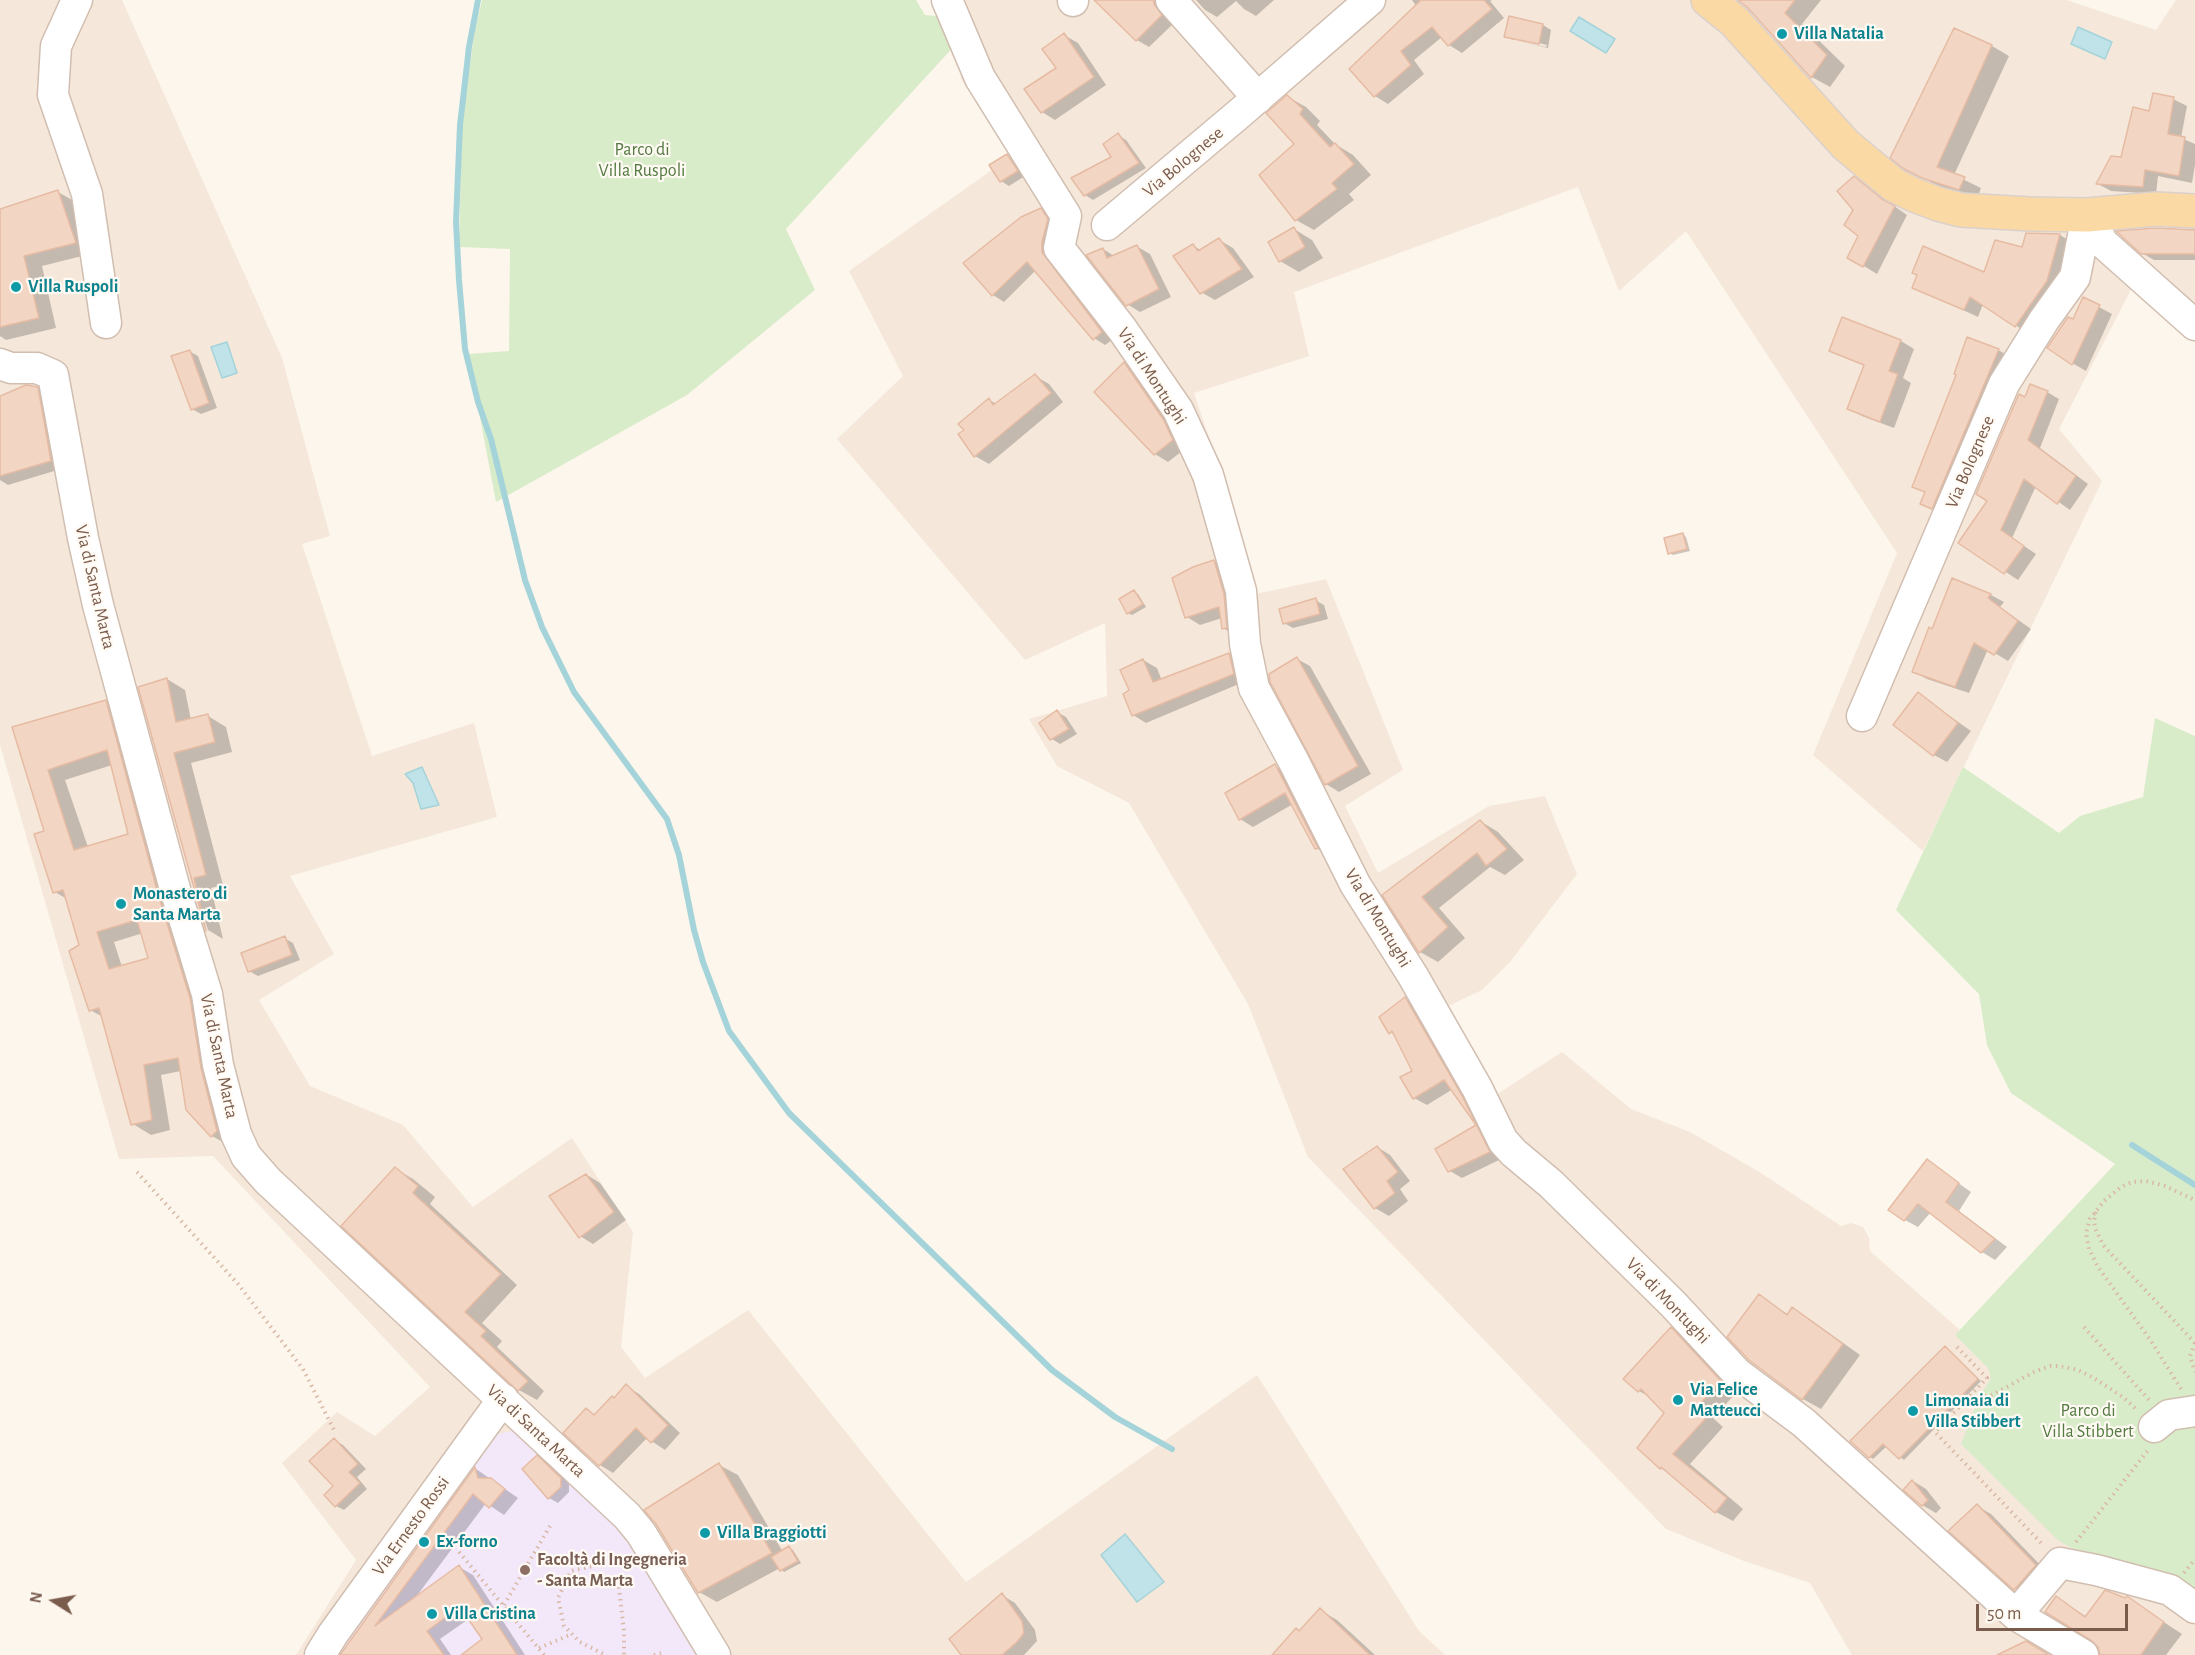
<!DOCTYPE html>
<html>
<head>
<meta charset="utf-8">
<style>
  body { margin:0 }
  #map { position:relative; width:2195px; height:1655px; overflow:hidden; background:#fdf6ec; font-family:"Alegreya Sans",sans-serif }
  canvas { display:block }
  .north { position:absolute; left:24px; top:1571px; width:60px; height:60px; -webkit-text-stroke:4px #fffaf3; paint-order:stroke; rotate:281deg; font-size:16px; font-weight:700; line-height:24px; text-align:center; color:#7a5c4d }
  .north::after { content:''; display:block; margin:auto; width:21px; height:27px; background:#7a5c4d; clip-path:polygon(50% 0,100% 100%,50% 72%,0 100%) }
  .scale { position:absolute; left:1976px; top:1604px; width:152px; height:27px; box-sizing:border-box; border:3px solid #7a5c4d; border-top:0; padding-left:8px; font-size:18px; line-height:21px; white-space:nowrap; color:#7a5c4d; -webkit-text-stroke:4px #fffaf3; paint-order:stroke }
</style>
</head>
<body>
<div id="map">
<canvas width="2195" height="1655"></canvas>
<div class="north">N</div>
<div class="scale">50 m</div>
</div>
<script>
const c = document.querySelector('canvas').getContext('2d');
c.lineJoin = 'round';
function fill(path, color) {
  c.fillStyle = color;
  c.fill(path, 'evenodd');
}
function toPath(rows) {
  const path = new Path2D();
  for (const r of rows) {
    path.moveTo(r[0], r[1]);
    for (let i = 2; i < r.length; i += 2) path.lineTo(r[i], r[i + 1]);
  }
  return path;
}
function trace(path, color, width, dash) {
  c.strokeStyle = color;
  c.lineWidth = width;
  c.lineCap = dash ? 'butt' : 'round';
  c.setLineDash(dash || []);
  c.stroke(path);
}
function write(font, color, halo, rows, align = 'center') {
  c.font = font + ' "Alegreya Sans",sans-serif';
  c.lineWidth = 4.5;
  c.setLineDash([]);
  c.textBaseline = 'middle';
  c.strokeStyle = halo;
  c.fillStyle = color;
  for (const [text, x, y, turn = 0] of rows) {
    c.save();
    c.translate(x, y);
    c.rotate((+turn || 0) * Math.PI / 180);
    c.textAlign = isNaN(turn) ? turn : align;
    if (halo) c.strokeText(text, 0, 0);
    c.fillText(text, 0, 0);
    c.restore();
  }
}
fill(toPath([
  [0,0,122,0,282,358,330,536,302,544,372,756,474,723,497,817,290,876,334,954,259,1000,310,1086,403,1125,473,1207,572,1138,633,1232,621,1347,645,1378,748,1310,966,1582,1257,1375,1419,1631,1445,1655,296,1655,356,1560,282,1463,337,1412,375,1436,430,1387,213,1156,119,1159,0,745],
  [941,0,2067,0,2156,30,2176,0,2195,0,2195,336,2135,282,2059,429,2102,481,1923,851,1813,755,1897,553,1686,231,1619,291,1578,187,1294,292,1309,356,1194,393,1229,496,1251,595,1326,579,1403,770,1345,806,1378,873,1489,806,1545,796,1577,874,1510,962,1482,990,1434,1013,1485,1102,1562,1052,1631,1109,1690,1132,1761,1173,1841,1226,1851,1223,1863,1227,1869,1238,1870,1251,1960,1330,2115,1164,2195,1188,2195,1655,1852,1655,1810,1583,1744,1561,1666,1529,1308,1157,1248,1004,1129,803,1057,766,1029,719,1107,696,1105,623,1025,660,837,439,903,376,849,271,1013,155,961,79,957,49]
]), '#f5e8da');
fill(toPath([
  [520,1429,636,1538,705,1655,334,1655,486,1437]
]), '#f3e8fa');
fill(toPath([
  [482,0,916,0,925,15,947,17,959,41,786,229,815,290,687,395,496,502,468,354,509,351,510,249,459,247,462,118,475,30],
  [2155,718,2195,736,2195,1599,2102,1565,2059,1541,1961,1444,1980,1395,1991,1379,1988,1368,1955,1335,2115,1164,2011,1093,1987,1045,1979,994,1896,910,1963,767,2059,833,2080,816,2143,797]
]), '#d8ecc9');
const water = toPath([
  [1579,17,1615,39,1606,53,1570,31,1579,17],
  [2078,27,2112,42,2105,59,2071,44,2078,27],
  [227,342,237,373,222,378,211,347,227,342],
  [422,767,439,805,421,809,413,783,405,774,422,767],
  [1125,1534,1164,1582,1137,1602,1101,1555,1125,1534]
]);
fill(water, '#bfe3e8');
trace(water, '#a5d3da', 1.5);
fill(toPath([
  [1104,0,1168,0,1174,23,1149,47,1137,40],
  [1196,0,1274,0,1256,16,1244,9,1236,1,1217,17,1205,10],
  [1412,0,1492,0,1490,1,1504,18,1462,53,1449,45,1442,37,1414,60,1424,74,1388,104,1375,96,1416,6],
  [1740,0,1821,0,1802,24,1845,66,1830,87,1812,77],
  [1543,25,1551,30,1548,48,1514,40,1546,47,1547,45,1513,37,1513,40,1506,36],
  [1954,30,1992,46,2009,56,1954,175,1981,188,1977,199,1940,187,1905,168],
  [1064,35,1078,43,1106,85,1055,120,1042,112,1058,68],
  [1288,97,1306,107,1320,121,1317,125,1335,144,1353,155,1371,175,1349,194,1354,200,1314,230,1296,220,1296,144],
  [2173,99,2187,106,2181,138,2195,144,2195,165,2192,183,2158,176,2156,194,2111,191,2098,184,2122,158,2150,112],
  [1118,135,1126,140,1146,168,1093,200,1085,195,1113,157],
  [1007,156,1016,161,1025,176,1009,186,1001,181],
  [1854,178,1907,215,1877,274,1849,257,1860,235,1855,210],
  [58,192,76,202,94,253,42,266,56,328,6,340,0,336,0,210],
  [1041,210,1052,217,1113,339,1105,345,1094,338,1036,270,1004,302,993,295],
  [1294,229,1312,240,1323,258,1299,272,1280,261,1270,243],
  [2027,234,2060,235,2073,243,2060,288,2029,334,1983,304,1978,317,1914,287,1985,274,2023,249],
  [2195,236,2195,260,2154,260,2142,253],
  [1219,240,1233,248,1254,277,1215,300,1201,292,1193,246,1201,250],
  [1136,246,1150,254,1171,297,1140,312,1127,304,1103,249,1114,256],
  [2099,307,2112,314,2086,371,2072,363,2073,321],
  [1843,319,1901,341,1914,349,1903,378,1911,383,1894,428,1862,416,1849,408,1865,366,1831,351],
  [1998,350,2007,355,1941,513,1930,508,1922,503,1926,492],
  [189,351,198,356,217,408,201,414,192,409],
  [1124,364,1138,372,1186,448,1168,462,1155,454],
  [1035,376,1049,384,1063,402,989,464,975,456,960,435,989,400,997,404],
  [37,389,51,397,64,468,8,485,0,480,0,398],
  [2047,392,2059,399,2040,448,2088,484,2070,510,2036,486,2012,538,2036,554,2018,580,1960,542,1989,500,2026,399],
  [1683,534,1686,537,1690,551,1673,555,1669,553],
  [1214,561,1227,569,1237,636,1223,628,1222,618,1200,625,1187,617],
  [1953,580,1991,595,2004,602,2000,607,2031,629,2008,661,1988,649,1969,693,1927,679,1914,672],
  [1134,592,1138,594,1146,607,1132,615,1128,613],
  [1315,600,1324,605,1328,619,1293,628,1284,623],
  [1229,654,1242,662,1246,681,1146,723,1133,715,1131,691,1143,660,1157,668,1162,681],
  [1297,659,1310,666,1371,774,1339,792,1326,784],
  [167,679,185,690,191,720,208,716,226,727,232,752,191,763,223,885,211,888,223,939,208,930,193,884,140,688],
  [1918,694,1971,731,1947,762,1934,755],
  [106,701,124,712,230,1146,212,1136,188,1110,181,1071,161,1075,170,1130,151,1135,133,1124,103,1017,90,1010,81,946,67,899,55,892,46,832,14,728],
  [112,765,129,835,88,847,65,780],
  [143,933,149,959,122,967,114,942],
  [1057,712,1066,717,1077,734,1060,744,1052,739,1041,723],
  [1275,766,1289,774,1329,856,1316,848,1293,804,1253,827,1240,819],
  [1480,821,1498,832,1524,860,1505,875,1490,867,1439,908,1465,938,1438,962,1420,952,1384,895],
  [284,938,293,943,300,960,258,976,249,971],
  [1405,999,1417,1006,1501,1159,1462,1178,1450,1171,1437,1150,1478,1125,1453,1089,1427,1105,1414,1098,1414,1071,1396,1036,1390,1032],
  [1377,1147,1390,1155,1410,1181,1400,1189,1408,1201,1389,1216,1375,1208],
  [1927,1161,1971,1192,1959,1211,2007,1247,1995,1260,1982,1252,1931,1212,1918,1227,1905,1220],
  [396,1169,413,1179,435,1197,430,1204,517,1285,482,1323,502,1341,497,1347,544,1391,537,1400,519,1390,343,1226],
  [587,1175,600,1183,626,1220,593,1244,580,1236],
  [1759,1296,1789,1315,1793,1309,1811,1320,1860,1355,1821,1409,1803,1399,1750,1359],
  [1671,1329,1688,1339,1737,1392,1713,1418,1723,1427,1690,1464,1743,1509,1733,1521,1716,1512,1671,1474,1660,1468,1665,1413,1653,1399,1639,1391],
  [1949,1350,1981,1381,1904,1460,1887,1446,1873,1459,1870,1457],
  [626,1386,639,1394,680,1433,665,1450,647,1438,613,1473,600,1465,565,1433,587,1410,596,1415],
  [334,1440,343,1445,366,1469,357,1477,367,1489,344,1510,336,1506],
  [537,1457,546,1462,569,1484,569,1492,558,1503,549,1498,524,1470],
  [719,1465,738,1475,783,1552,789,1548,793,1550,801,1563,784,1572,780,1568,717,1602,699,1592],
  [476,1469,518,1498,504,1515,486,1503,416,1597,459,1567,473,1575,525,1655,463,1655,484,1639,470,1618,440,1639,451,1655,343,1655],
  [1913,1481,1926,1489,1941,1508,1936,1513,1922,1505],
  [1977,1506,1991,1514,2048,1573,2030,1596,2016,1588,1951,1530],
  [1002,1595,1015,1603,1035,1630,1037,1641,1024,1655,963,1655],
  [2057,1598,2087,1617,2127,1598,2182,1634,2166,1655,2102,1655,2100,1646],
  [1320,1610,1337,1620,1375,1655,1274,1655,1300,1632]
]), '#0003');
trace(toPath([
  [478,0,469,47,460,125,456,222,459,280,465,349,478,402,491,439,525,580,542,627,574,692,667,819,679,855,694,930,703,962,729,1031,789,1113,1052,1370,1115,1417,1172,1449],
  [2132,1145,2195,1185]
]), '#a5d3da', 6);
const building = toPath([
  [1094,0,1154,0,1154,4,1162,15,1136,41,1094,0],
  [1421,0,1484,0,1492,9,1448,46,1432,27,1401,51,1411,65,1374,97,1349,69,1421,0],
  [1738,0,1795,0,1785,13,1827,55,1811,78,1748,8,1738,0],
  [1509,16,1543,24,1539,44,1504,37,1509,16],
  [1954,28,1992,45,1937,167,1965,177,1959,190,1922,178,1904,169,1890,158,1954,28],
  [1064,33,1094,77,1041,113,1024,89,1056,68,1042,49,1064,33],
  [2153,93,2174,97,2168,134,2185,137,2179,176,2145,170,2143,187,2096,184,2111,156,2121,157,2133,107,2149,111,2153,93],
  [1287,95,1303,109,1300,114,1330,147,1335,143,1354,164,1332,183,1337,189,1295,221,1259,175,1294,144,1266,113,1287,95],
  [1118,133,1139,163,1084,196,1071,178,1111,157,1103,144,1118,133],
  [1007,154,1018,171,1000,182,989,165,1007,154],
  [1854,176,1882,199,1895,206,1863,267,1847,258,1858,236,1844,225,1853,210,1837,191,1854,176],
  [58,190,76,243,24,256,39,318,0,327,0,209,58,190],
  [1041,208,1048,219,1042,242,1042,252,1102,332,1093,340,1027,262,992,296,963,263,1021,217,1041,208],
  [1294,227,1305,247,1279,262,1268,242,1294,227],
  [2156,228,2195,230,2195,254,2141,254,2116,231,2156,228],
  [2026,233,2060,234,2047,281,2015,327,1970,297,1964,310,1912,288,1917,275,1912,273,1923,246,1984,272,1995,240,2022,247,2026,233],
  [1219,238,1242,269,1200,294,1173,256,1193,244,1198,251,1219,238],
  [1137,245,1159,289,1126,306,1086,255,1103,248,1107,258,1137,245],
  [2083,297,2100,305,2072,365,2047,348,2068,317,2073,319,2083,297],
  [1842,317,1901,340,1889,371,1898,374,1880,422,1847,409,1864,365,1829,351,1842,317],
  [1967,337,1999,349,1932,509,1920,504,1925,492,1912,487,1956,375,1954,374,1967,337],
  [190,350,209,403,191,410,171,356,190,350],
  [1124,362,1163,419,1173,440,1154,455,1094,392,1124,362],
  [1035,374,1051,393,974,457,958,434,964,430,958,424,989,398,993,405,1035,374],
  [2030,384,2048,391,2028,440,2076,476,2057,504,2024,479,2001,530,2024,546,2004,574,1958,543,1987,501,1976,494,2019,394,2025,397,2030,384],
  [26,385,38,387,51,461,0,476,0,396,26,385],
  [1683,533,1687,549,1668,554,1664,538,1683,533],
  [1214,560,1224,594,1227,628,1222,629,1219,607,1185,618,1172,578,1193,567,1214,560],
  [1952,578,1991,594,1988,598,2018,621,1994,655,1974,643,1955,687,1912,672,1929,627,1932,629,1952,578],
  [1134,590,1143,604,1127,614,1119,599,1134,590],
  [1316,598,1320,614,1283,624,1279,609,1316,598],
  [1229,653,1234,674,1132,716,1123,694,1129,690,1120,670,1143,659,1153,682,1229,653],
  [1297,657,1358,766,1325,785,1270,682,1269,674,1297,657],
  [167,678,176,722,208,714,215,742,174,753,206,875,194,878,206,931,138,687,167,678],
  [1918,692,1958,723,1933,756,1893,725,1918,692],
  [106,700,158,894,190,998,201,1068,217,1131,211,1137,186,1110,178,1058,144,1065,152,1120,131,1125,99,1008,89,1011,69,951,79,945,63,890,53,893,34,834,44,831,12,727,106,700],
  [107,750,128,834,74,850,48,770,107,750],
  [137,920,148,958,109,969,97,932,137,920],
  [1057,710,1069,729,1050,740,1039,723,1057,710],
  [1275,764,1318,848,1315,849,1285,793,1239,820,1225,793,1275,764],
  [1480,820,1507,849,1486,866,1477,853,1422,897,1448,927,1419,953,1382,895,1480,820],
  [285,936,292,955,248,972,241,953,285,936],
  [1405,997,1462,1096,1490,1152,1448,1172,1435,1149,1476,1125,1444,1080,1413,1099,1400,1077,1412,1071,1392,1031,1389,1034,1379,1017,1405,997],
  [1377,1146,1398,1172,1387,1181,1395,1193,1374,1209,1343,1169,1377,1146],
  [1927,1159,1959,1183,1946,1202,1995,1239,1981,1253,1918,1204,1904,1221,1888,1210,1927,1159],
  [395,1167,418,1186,413,1193,501,1274,465,1312,486,1331,481,1336,528,1381,518,1391,341,1226,395,1167],
  [586,1174,614,1212,579,1238,549,1196,586,1174],
  [1759,1294,1787,1315,1792,1307,1843,1344,1802,1400,1749,1360,1727,1337,1759,1294],
  [1671,1327,1721,1381,1697,1407,1707,1417,1673,1454,1727,1498,1715,1513,1661,1467,1660,1469,1637,1448,1664,1413,1641,1389,1638,1392,1623,1379,1671,1327],
  [1945,1346,1978,1379,1899,1459,1883,1444,1869,1458,1850,1441,1945,1346],
  [626,1384,668,1425,651,1443,636,1428,599,1466,563,1433,586,1408,594,1415,612,1396,614,1398,626,1384],
  [334,1438,358,1464,349,1472,360,1483,335,1507,324,1495,333,1486,309,1461,334,1438],
  [537,1455,561,1478,561,1487,548,1499,522,1469,537,1455],
  [719,1463,772,1553,698,1593,656,1524,644,1510,719,1463],
  [475,1467,478,1478,491,1478,505,1489,489,1508,473,1494,375,1626,459,1565,517,1655,461,1655,482,1639,460,1607,427,1631,444,1655,340,1655,475,1467],
  [1912,1480,1928,1500,1922,1506,1903,1490,1912,1480],
  [1977,1504,2036,1565,2014,1590,1948,1531,1977,1504],
  [789,1546,798,1561,780,1571,771,1557,789,1546],
  [2105,1590,2125,1598,2127,1596,2164,1622,2141,1655,2100,1655,2098,1647,2092,1641,2045,1612,2056,1596,2085,1617,2105,1590],
  [1002,1593,1022,1621,1024,1633,1017,1642,1002,1655,961,1655,949,1639,1002,1593],
  [1320,1608,1370,1655,1272,1655,1296,1628,1299,1631,1320,1608],
  [2026,1641,2049,1655,1997,1655,2026,1641]
]);
fill(building, '#f3d5c3');
trace(building, '#e6bba3', 1.5);
const minor = toPath([
  [77,0,56,46,53,95,87,194,106,323],
  [947,0,980,78,1066,216,1059,248,1122,329,1178,410,1208,475,1241,591,1245,644,1254,688,1294,762,1355,884,1413,976,1477,1088,1503,1141,1514,1153,1551,1184,1673,1304,1737,1373,1804,1423,2016,1615,2083,1655],
  [1171,0,1258,98],
  [1073,1,1073,0],
  [2087,215,2103,243,2195,325],
  [1107,225,1240,113,1370,0],
  [0,364,11,368,37,368,53,375,83,538,98,605,175,889,207,994,218,1065,236,1134,246,1156,268,1181,627,1516,641,1533,715,1655],
  [1862,716,2004,384,2044,320,2075,277,2087,215],
  [2154,1427,2169,1415,2195,1411],
  [2016,1615,2060,1563,2096,1570,2170,1590,2195,1608],
  [320,1655,333,1634,503,1399]
]);
const major = toPath([
  [1708,0,1734,21,1846,145,1894,185,1914,195,1938,204,1961,210,2030,214,2087,215,2156,209,2195,211]
]);
trace(minor, '#d1beb0', 33);
trace(major, '#dad1cd', 36);
trace(toPath([
  [137,1172,238,1284,303,1369,334,1430],
  [2096,1212,2094,1221,2095,1228,2103,1245,2195,1343],
  [2084,1327,2150,1401],
  [2195,1343,2190,1356,2195,1372],
  [1957,1347,1987,1378,1935,1432,2044,1546],
  [2181,1389,2151,1341,2098,1267,2089,1249,2086,1233,2090,1219,2104,1201,2121,1187,2132,1182,2146,1181,2165,1186,2195,1200],
  [1967,1398,1992,1395,2034,1372,2050,1366,2059,1366,2078,1370,2092,1377,2123,1397,2137,1410],
  [2076,1542,2149,1449],
  [459,1552,544,1655],
  [597,1565,571,1571,558,1598,564,1626,580,1642,605,1655],
  [2184,1573,2195,1559],
  [619,1587,624,1632,624,1655],
  [504,1605,550,1526],
  [539,1648,572,1634],
  [654,1655,661,1653]
]), '#d9b8a5', 4, [1.5, 4.5]);
trace(minor, '#fff', 30);
trace(major, '#fbd9a5', 33);
for (const [x, y, r, color] of [
  [1782,34,6,"#0f9aa8"],
  [16,287,6,"#0f9aa8"],
  [121,904,6,"#0f9aa8"],
  [1678,1400,6,"#0f9aa8"],
  [1913,1411,6,"#0f9aa8"],
  [705,1533,6,"#0f9aa8"],
  [424,1542,6,"#0f9aa8"],
  [525,1570,6,"#8d6e63"],
  [432,1614,6,"#0f9aa8"]
]) {
  const dot = new Path2D();
  dot.arc(x, y, r, 0, 2 * Math.PI);
  c.fillStyle = color;
  c.fill(dot);
  trace(dot, '#fffaf3', 2);
}
write('bold 18px', '#0d838f', '#fffaf3', [
  ["Villa Natalia",1794,34],
  ["Villa Ruspoli",28,287],
  ["Monastero di",133,894],
  ["Santa Marta",133,915],
  ["Via Felice",1690,1390],
  ["Matteucci",1690,1411],
  ["Limonaia di",1925,1401],
  ["Villa Stibbert",1925,1422],
  ["Villa Braggiotti",717,1533],
  ["Ex-forno",436,1542],
  ["Villa Cristina",444,1614]
], 'left');
write('18px', '#537a41', '#fffaf3', [
  ["Parco di",642,150],
  ["Villa Ruspoli",642,171],
  ["Parco di",2088,1411],
  ["Villa Stibbert",2088,1432]
]);
write('18px', '#7a5c4d', '#fffaf3', [
  ["Via Bolognese",1183,162,-40],
  ["Via di Montughi",1152,376,57],
  ["Via Bolognese",1970,462,-67],
  ["Via di Santa Marta",95,587,77],
  ["Via di Montughi",1378,918,59],
  ["Via di Santa Marta",219,1056,78],
  ["Via di Montughi",1668,1301,46],
  ["Via di Santa Marta",536,1431,43],
  ["Via Ernesto Rossi",411,1526,-54]
]);
write('bold 18px', '#785e54', '#fffaf3', [
  ["Facoltà di Ingegneria",537,1560],
  ["- Santa Marta",537,1581]
], 'left');
</script>
</body>
</html>
